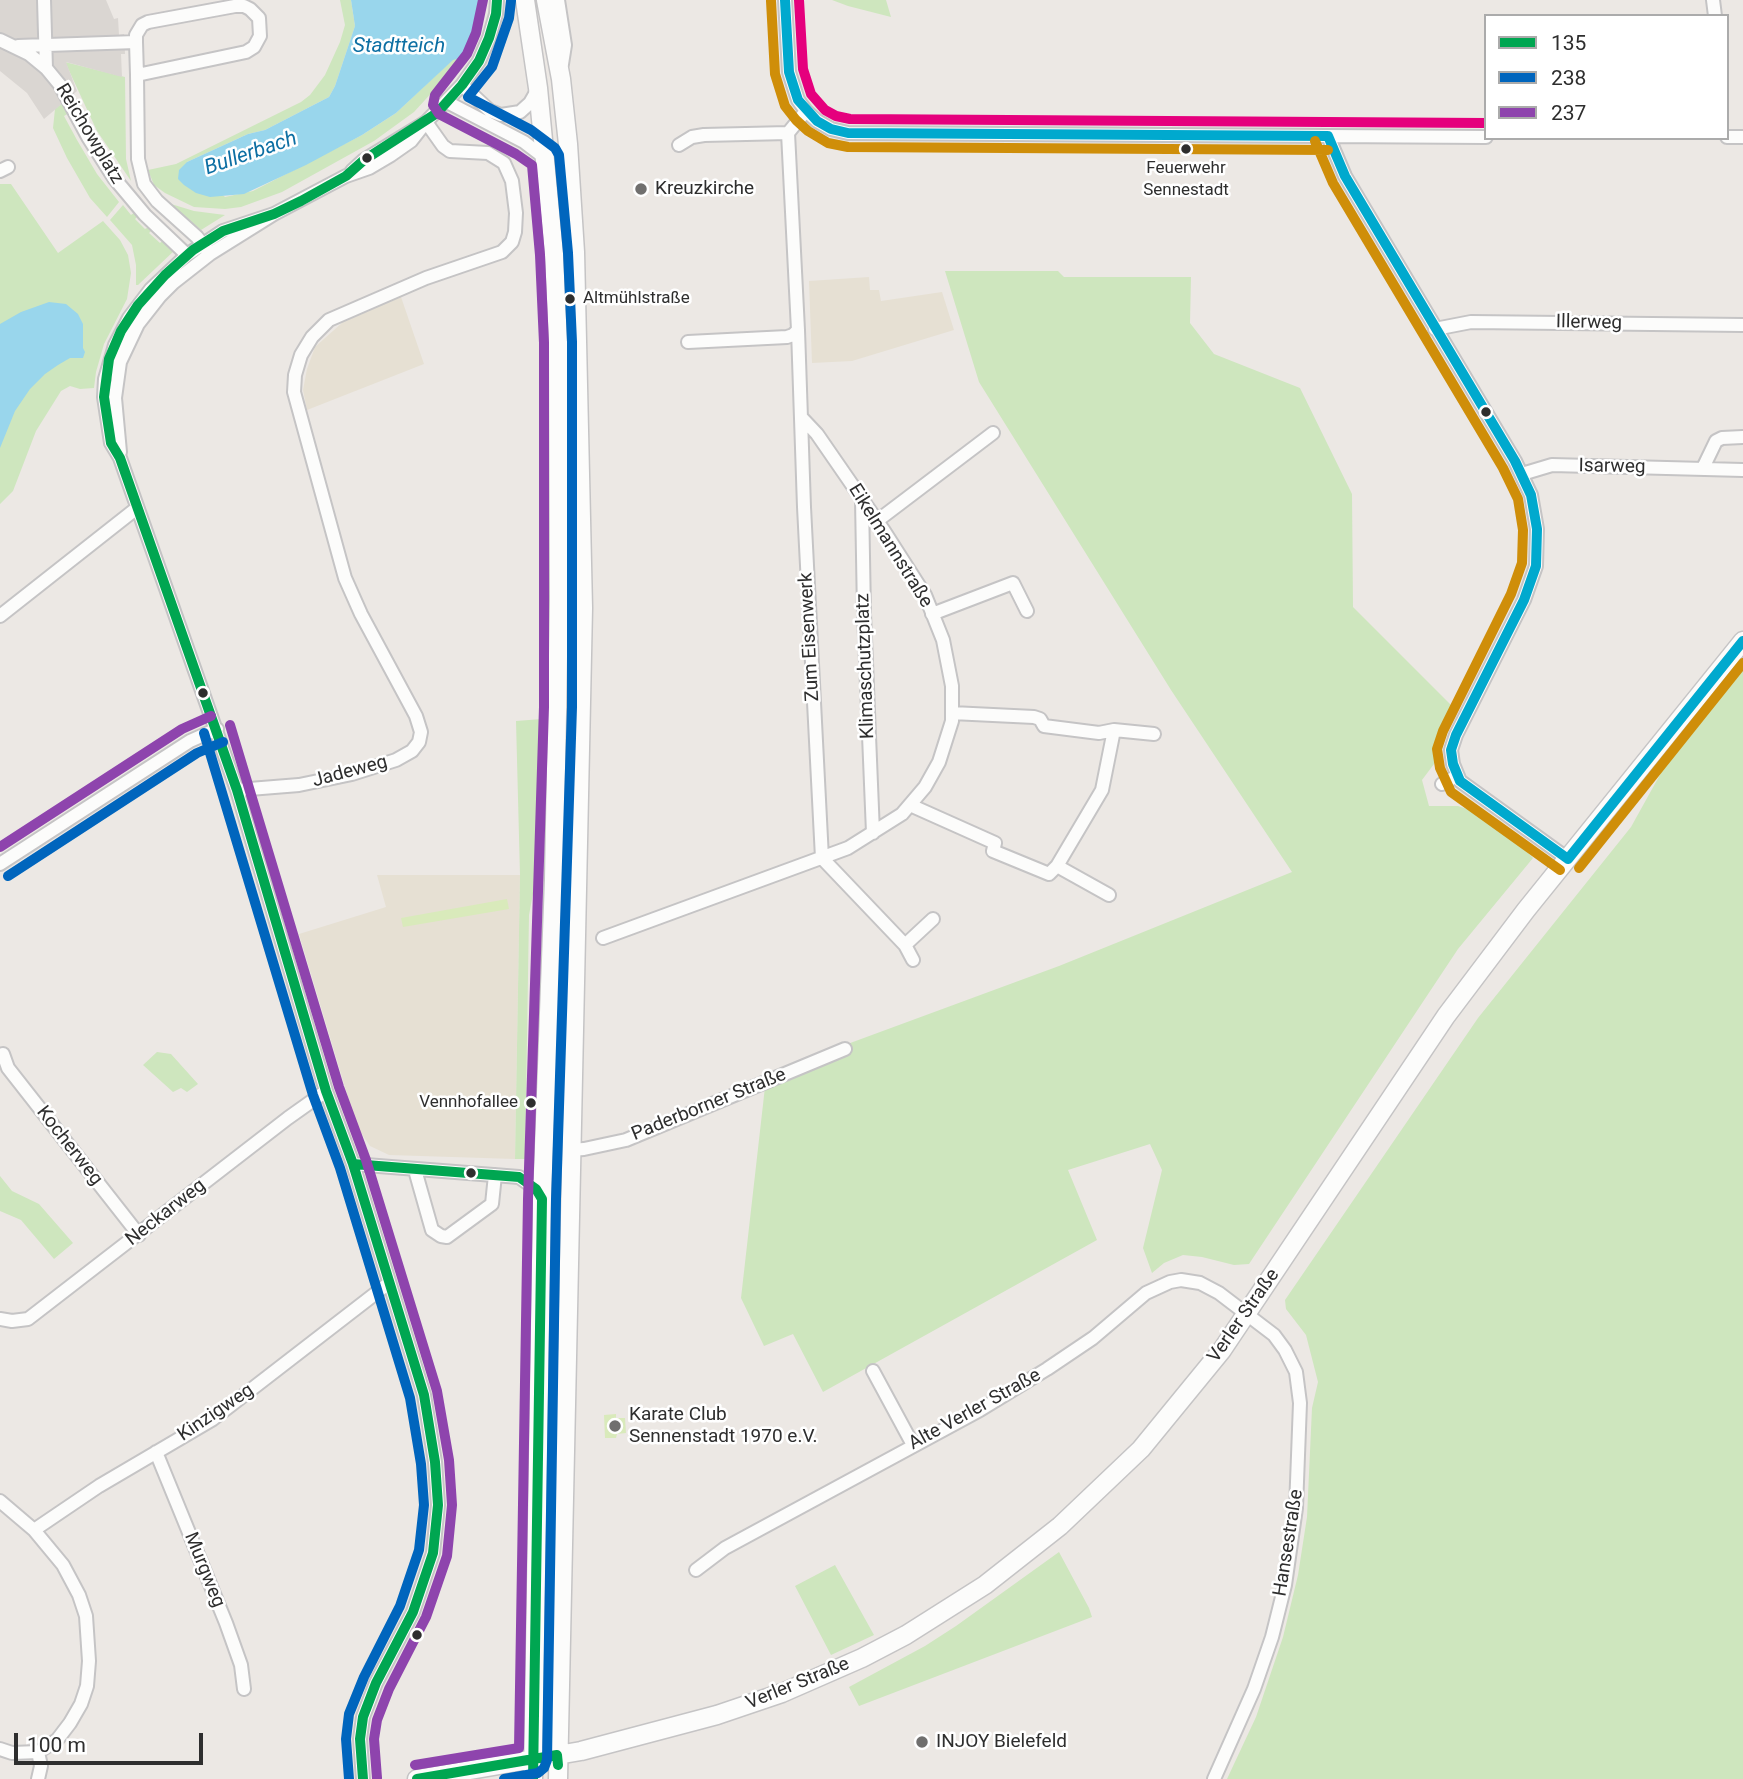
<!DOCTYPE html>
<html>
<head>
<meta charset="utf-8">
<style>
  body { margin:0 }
  #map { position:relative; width:1743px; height:1779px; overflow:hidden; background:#ece8e4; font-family:Roboto,sans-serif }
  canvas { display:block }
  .legend { position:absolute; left:1484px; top:14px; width:245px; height:126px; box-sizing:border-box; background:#fff; border:2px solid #ababab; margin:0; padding:9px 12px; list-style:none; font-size:21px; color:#2e2e2e }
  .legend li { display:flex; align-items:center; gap:14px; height:35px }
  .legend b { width:35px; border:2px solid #ababab }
  .scale { position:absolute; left:14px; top:1733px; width:189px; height:32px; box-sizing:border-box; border:4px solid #2e2e2e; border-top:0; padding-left:9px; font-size:21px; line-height:24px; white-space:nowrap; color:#2e2e2e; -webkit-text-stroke:5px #fff; paint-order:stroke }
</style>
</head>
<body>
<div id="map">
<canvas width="1743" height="1779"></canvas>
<ul class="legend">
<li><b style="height:9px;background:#00a651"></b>135</li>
<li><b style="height:9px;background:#0065bd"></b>238</li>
<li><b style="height:9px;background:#8e44ad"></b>237</li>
</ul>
<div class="scale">100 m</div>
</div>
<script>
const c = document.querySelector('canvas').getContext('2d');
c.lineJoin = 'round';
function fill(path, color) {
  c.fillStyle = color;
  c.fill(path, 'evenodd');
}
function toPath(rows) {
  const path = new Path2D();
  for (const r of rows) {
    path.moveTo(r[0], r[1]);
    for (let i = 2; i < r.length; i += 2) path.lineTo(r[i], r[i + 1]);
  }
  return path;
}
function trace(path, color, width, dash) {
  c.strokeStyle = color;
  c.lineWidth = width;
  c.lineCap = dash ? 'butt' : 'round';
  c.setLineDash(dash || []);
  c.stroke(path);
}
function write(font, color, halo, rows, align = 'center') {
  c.font = font + ' Roboto,sans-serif';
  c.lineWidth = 5;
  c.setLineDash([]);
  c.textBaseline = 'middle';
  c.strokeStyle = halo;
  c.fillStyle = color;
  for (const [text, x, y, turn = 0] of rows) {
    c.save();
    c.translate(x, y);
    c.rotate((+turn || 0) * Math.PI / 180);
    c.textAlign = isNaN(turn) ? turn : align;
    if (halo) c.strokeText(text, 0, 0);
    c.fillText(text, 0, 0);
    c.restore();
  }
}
fill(toPath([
  [869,277,870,290,879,290,881,301,942,292,954,330,852,361,812,363,809,281],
  [401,297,424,364,307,410,303,390,307,369,315,347,343,322],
  [377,875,520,875,515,1159,389,1155,370,1146,357,1127,299,934,386,907]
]), '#e6e0d3');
fill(toPath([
  [340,0,351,0,355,26,335,86,329,97,265,130,248,134,187,162,225,197,253,191,362,135,396,113,453,59,460,58,478,12,481,0,479,13,474,33,457,65,414,112,374,141,282,192,241,207,225,209,194,207,165,193,154,185,148,170,176,164,301,102,310,95,325,75,340,42,345,25],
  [832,0,886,0,891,17,848,6],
  [65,62,125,77,126,159,131,181,97,131],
  [63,102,69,113,64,116,77,140,97,174,119,202,107,217,90,198,67,158,53,128,55,109],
  [0,184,11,184,58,253,103,221,120,240,128,255,131,273,127,299,104,344,96,372,94,388,80,389,70,386,61,391,36,431,13,491,0,504],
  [171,204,194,211,225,215,201,230],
  [123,205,131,215,135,212,138,216,135,219,145,229,149,227,152,230,149,233,160,243,163,240,175,250,138,285,136,285,136,265,132,245,110,220],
  [945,271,1058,271,1064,277,1191,277,1190,323,1214,354,1300,388,1352,494,1353,607,1457,711,1434,764,1422,780,1429,806,1458,806,1485,815,1507,831,1533,858,1458,949,1249,1264,1234,1265,1202,1257,1183,1255,1164,1263,1152,1273,1143,1248,1162,1170,1150,1144,1068,1170,1097,1240,823,1392,793,1334,764,1346,741,1298,765,1087,815,1056,1059,966,1292,872,1171,690,979,382],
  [1743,660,1743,1779,1227,1779,1256,1717,1283,1637,1298,1575,1307,1517,1312,1408,1318,1382,1306,1335,1286,1309,1285,1300,1478,1018,1631,827,1682,735],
  [542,719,538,867,529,915,525,1159,515,1159,520,875,516,721],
  [157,1052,171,1054,198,1084,187,1092,181,1088,173,1092,143,1065],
  [0,1176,12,1191,39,1204,73,1243,54,1259,21,1220,0,1211],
  [1059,1552,1089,1608,1092,1617,859,1706,849,1687,925,1646,956,1626],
  [835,1565,874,1635,831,1655,795,1586]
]), '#cee6be');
fill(toPath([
  [507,899,509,909,403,927,401,918],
  [616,1414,616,1418,625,1418,626,1433,617,1434,616,1438,605,1438,604,1415]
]), '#d9eabb');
fill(toPath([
  [0,0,106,0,114,19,118,18,119,35,124,34,125,54,121,54,122,77,66,62,77,91,44,119,27,93,0,71]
]), '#dad6d2');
fill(toPath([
  [351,0,479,0,473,32,460,58,453,60,396,113,362,135,306,165,244,194,210,197,196,193,184,185,178,179,179,170,187,162,248,134,265,130,329,97,335,86,355,26],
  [49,302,66,304,78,314,83,324,83,348,85,352,83,358,70,358,58,365,45,374,30,389,15,411,0,448,0,324,21,312]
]), '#99d6ec');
const street = toPath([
  [44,0,46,68],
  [558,0,565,45,562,64],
  [785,0,789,72,798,100,806,111,817,121,831,129,848,133,1486,137],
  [1713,0,1715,16],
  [0,40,29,54,46,68,60,85,88,137,114,178,145,215,187,255],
  [18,46,136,42],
  [137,75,246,52,254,47,260,36,259,18,250,9,244,6,235,6,148,22,142,25,136,35,136,42,137,75,138,159,144,184,157,201,197,237,210,254],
  [462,85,490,111,501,115,520,112,530,103,538,89],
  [447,102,524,142,545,158],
  [1328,136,1345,176,1515,461,1531,495,1537,529,1536,566,1524,600,1456,735,1451,750,1453,764,1460,781,1568,859],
  [1727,137,1743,137],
  [679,145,692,137,704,135,788,133,806,111],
  [0,171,8,167],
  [352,171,364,160,426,122,462,85,479,61,489,38,496,14,497,0],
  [274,214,223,231,187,255,151,289,129,318,115,345,105,379,104,397,111,443,120,458,237,790,326,1091,353,1164,424,1395,435,1462,438,1505,433,1553,413,1612,376,1683,363,1717,360,1739,363,1779],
  [1435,329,1471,322,1743,325],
  [798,330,804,507,822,858,905,945,913,960],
  [688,342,787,337,793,335,798,330,788,133],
  [120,452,115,398,120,362,138,324,160,296,173,283,210,254,274,214,346,176,369,168,391,155,411,141,426,122],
  [1703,468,1716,441,1722,438,1743,437],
  [1522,474,1552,465,1743,470],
  [862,500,864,613,873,833],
  [877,521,993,433],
  [932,614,1013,583,1027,611],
  [0,616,137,508],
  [952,713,1034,717,1040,719,1044,726,1099,733,1114,730,1102,790,1057,866,1109,895],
  [1114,730,1154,734],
  [1442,784,1457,776],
  [237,790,299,785,352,774,396,760,412,751,419,742,421,732,416,716,361,614,345,578,294,392,295,375,301,355,312,337,329,320,426,278,502,252,512,242,515,232,516,213,512,181,504,163,488,153,450,151,443,146,426,122],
  [910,805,995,843,993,851,1049,874,1057,866],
  [0,864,190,741,217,729],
  [603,938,848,848,902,814,925,787,939,762,952,721,952,686,943,640,925,595,884,531,817,434,801,417],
  [905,945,933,919],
  [3,1054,8,1068,139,1235],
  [570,1150,584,1149,626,1140,845,1049],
  [353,1164,519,1177,536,1189,541,1199],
  [415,1170,432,1230,441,1236,447,1237,492,1204,495,1175],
  [0,1319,12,1321,28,1319,288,1118,326,1091],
  [873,1371,913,1445],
  [156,1452,226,1623,241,1665,244,1689],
  [0,1501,34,1530,63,1565,79,1595,86,1616,89,1661,87,1686,81,1704,70,1723,57,1740,38,1752,12,1753,0,1749],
  [34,1530,99,1486,213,1419,389,1283],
  [696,1570,725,1548,980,1410,1047,1369,1093,1338,1146,1293,1170,1282,1181,1280,1200,1283,1219,1293,1274,1335,1285,1350,1296,1372,1300,1403,1296,1508,1285,1585,1272,1637,1254,1689,1214,1779],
  [38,1779,41,1766,38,1752]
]);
const secondary = toPath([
  [525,0,538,88,554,254,558,343,559,600,554,880,542,1199,533,1779],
  [546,0,561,79,568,144,575,252,583,608,558,1779],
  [417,1779,581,1751,717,1715,782,1693,862,1658,906,1635,985,1585,1060,1526,1141,1449,1222,1350,1446,1016,1526,910,1743,641]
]);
trace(street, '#c5c4c5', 16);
trace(secondary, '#c5c4c5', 21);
trace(street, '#fcfcfb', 12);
trace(secondary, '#fcfcfb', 18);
trace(toPath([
  [353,1164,519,1177,536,1189,542,1199,533,1779],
  [363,1779,360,1739,363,1717,376,1683,413,1612,433,1553,438,1505,435,1462,424,1395,353,1164,326,1091,237,790,120,458,111,443,104,397,109,359,121,331,138,305,165,275,193,250,223,231,274,214,301,201,346,176,364,160,437,113,462,85,479,61,489,38,496,14,497,0],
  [417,1779,557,1755,558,1765]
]), '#00a651', 10);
trace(toPath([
  [204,733,313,1095,340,1168,410,1398,421,1464,424,1505,419,1550,400,1606,364,1677,349,1714,346,1739,349,1779],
  [8,876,197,753,223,742],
  [504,1779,538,1773,544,1768,547,1760,556,1199,572,707,572,342,568,253,559,155,555,148,531,130,468,97,492,67,509,18,511,1]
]), '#0065bd', 10);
trace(toPath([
  [230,725,339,1087,366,1160,437,1391,449,1460,452,1505,447,1556,426,1617,389,1689,377,1720,374,1739,377,1778],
  [0,847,182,729,211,716],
  [415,1765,519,1748,528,1199,544,707,544,343,540,255,532,165,516,154,439,114,433,105,435,95,467,54,476,33,483,0]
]), '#8e44ad', 10);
trace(toPath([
  [785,0,789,72,798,100,817,121,831,129,848,133,1328,136],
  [1328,136,1345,176,1515,461,1531,495,1537,529,1536,566,1524,600,1456,735,1451,750,1453,764,1460,781,1568,859],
  [1568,859,1743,641]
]), '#00a9ce', 10);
trace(toPath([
  [771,1,775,74,785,106,796,120,808,131,828,143,848,147,1328,150],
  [1315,141,1333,183,1503,468,1518,499,1523,530,1522,563,1511,594,1443,731,1437,749,1440,768,1451,792,1560,870],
  [1579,868,1743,663]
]), '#cf8e09', 10);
trace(toPath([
  [799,0,803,69,811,94,825,110,836,116,850,119,1486,123]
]), '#e5007d', 10);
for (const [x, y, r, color] of [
  [1186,149,6,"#2e2e2e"],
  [367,158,6,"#2e2e2e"],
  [641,189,7,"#706f6e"],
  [570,299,6,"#2e2e2e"],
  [1486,412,6,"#2e2e2e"],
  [203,693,6,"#2e2e2e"],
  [531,1103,6,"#2e2e2e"],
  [471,1173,6,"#2e2e2e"],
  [615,1426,7,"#706f6e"],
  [417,1635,6,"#2e2e2e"],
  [922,1742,7,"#706f6e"]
]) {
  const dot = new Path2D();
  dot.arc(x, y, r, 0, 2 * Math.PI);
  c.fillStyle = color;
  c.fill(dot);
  trace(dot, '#fff', 2.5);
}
write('17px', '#2e2e2e', '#fff', [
  ["Feuerwehr",1186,169],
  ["Sennestadt",1186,191],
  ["Altmühlstraße",583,299,"left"],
  ["Vennhofallee",518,1103,"right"]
]);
write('19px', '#2e2e2e', '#fff', [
  ["Reichowplatz",89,134,59],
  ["Illerweg",1589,323,1],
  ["Isarweg",1612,467,1],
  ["Eikelmannstraße",890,546,58],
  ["Zum Eisenwerk",810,637,-93],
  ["Klimaschutzplatz",866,666,-92],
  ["Jadeweg",350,772,-15],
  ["Paderborner Straße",709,1105,-22],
  ["Kocherweg",69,1146,52],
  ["Neckarweg",166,1213,-38],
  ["Verler Straße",1244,1316,-55],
  ["Alte Verler Straße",975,1410,-29],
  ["Kinzigweg",216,1413,-34],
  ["Hansestraße",1289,1543,-81],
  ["Murgweg",204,1570,68],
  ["Verler Straße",798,1684,-22]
]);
write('19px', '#2e2e2e', '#fff', [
  ["Kreuzkirche",655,189],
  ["Karate Club",629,1415],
  ["Sennenstadt 1970 e.V.",629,1437],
  ["INJOY Bielefeld",936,1742]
], 'left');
write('italic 21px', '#0d6fa3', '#fff', [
  ["Stadtteich",399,47],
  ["Bullerbach",251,154,-19]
]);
</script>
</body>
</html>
